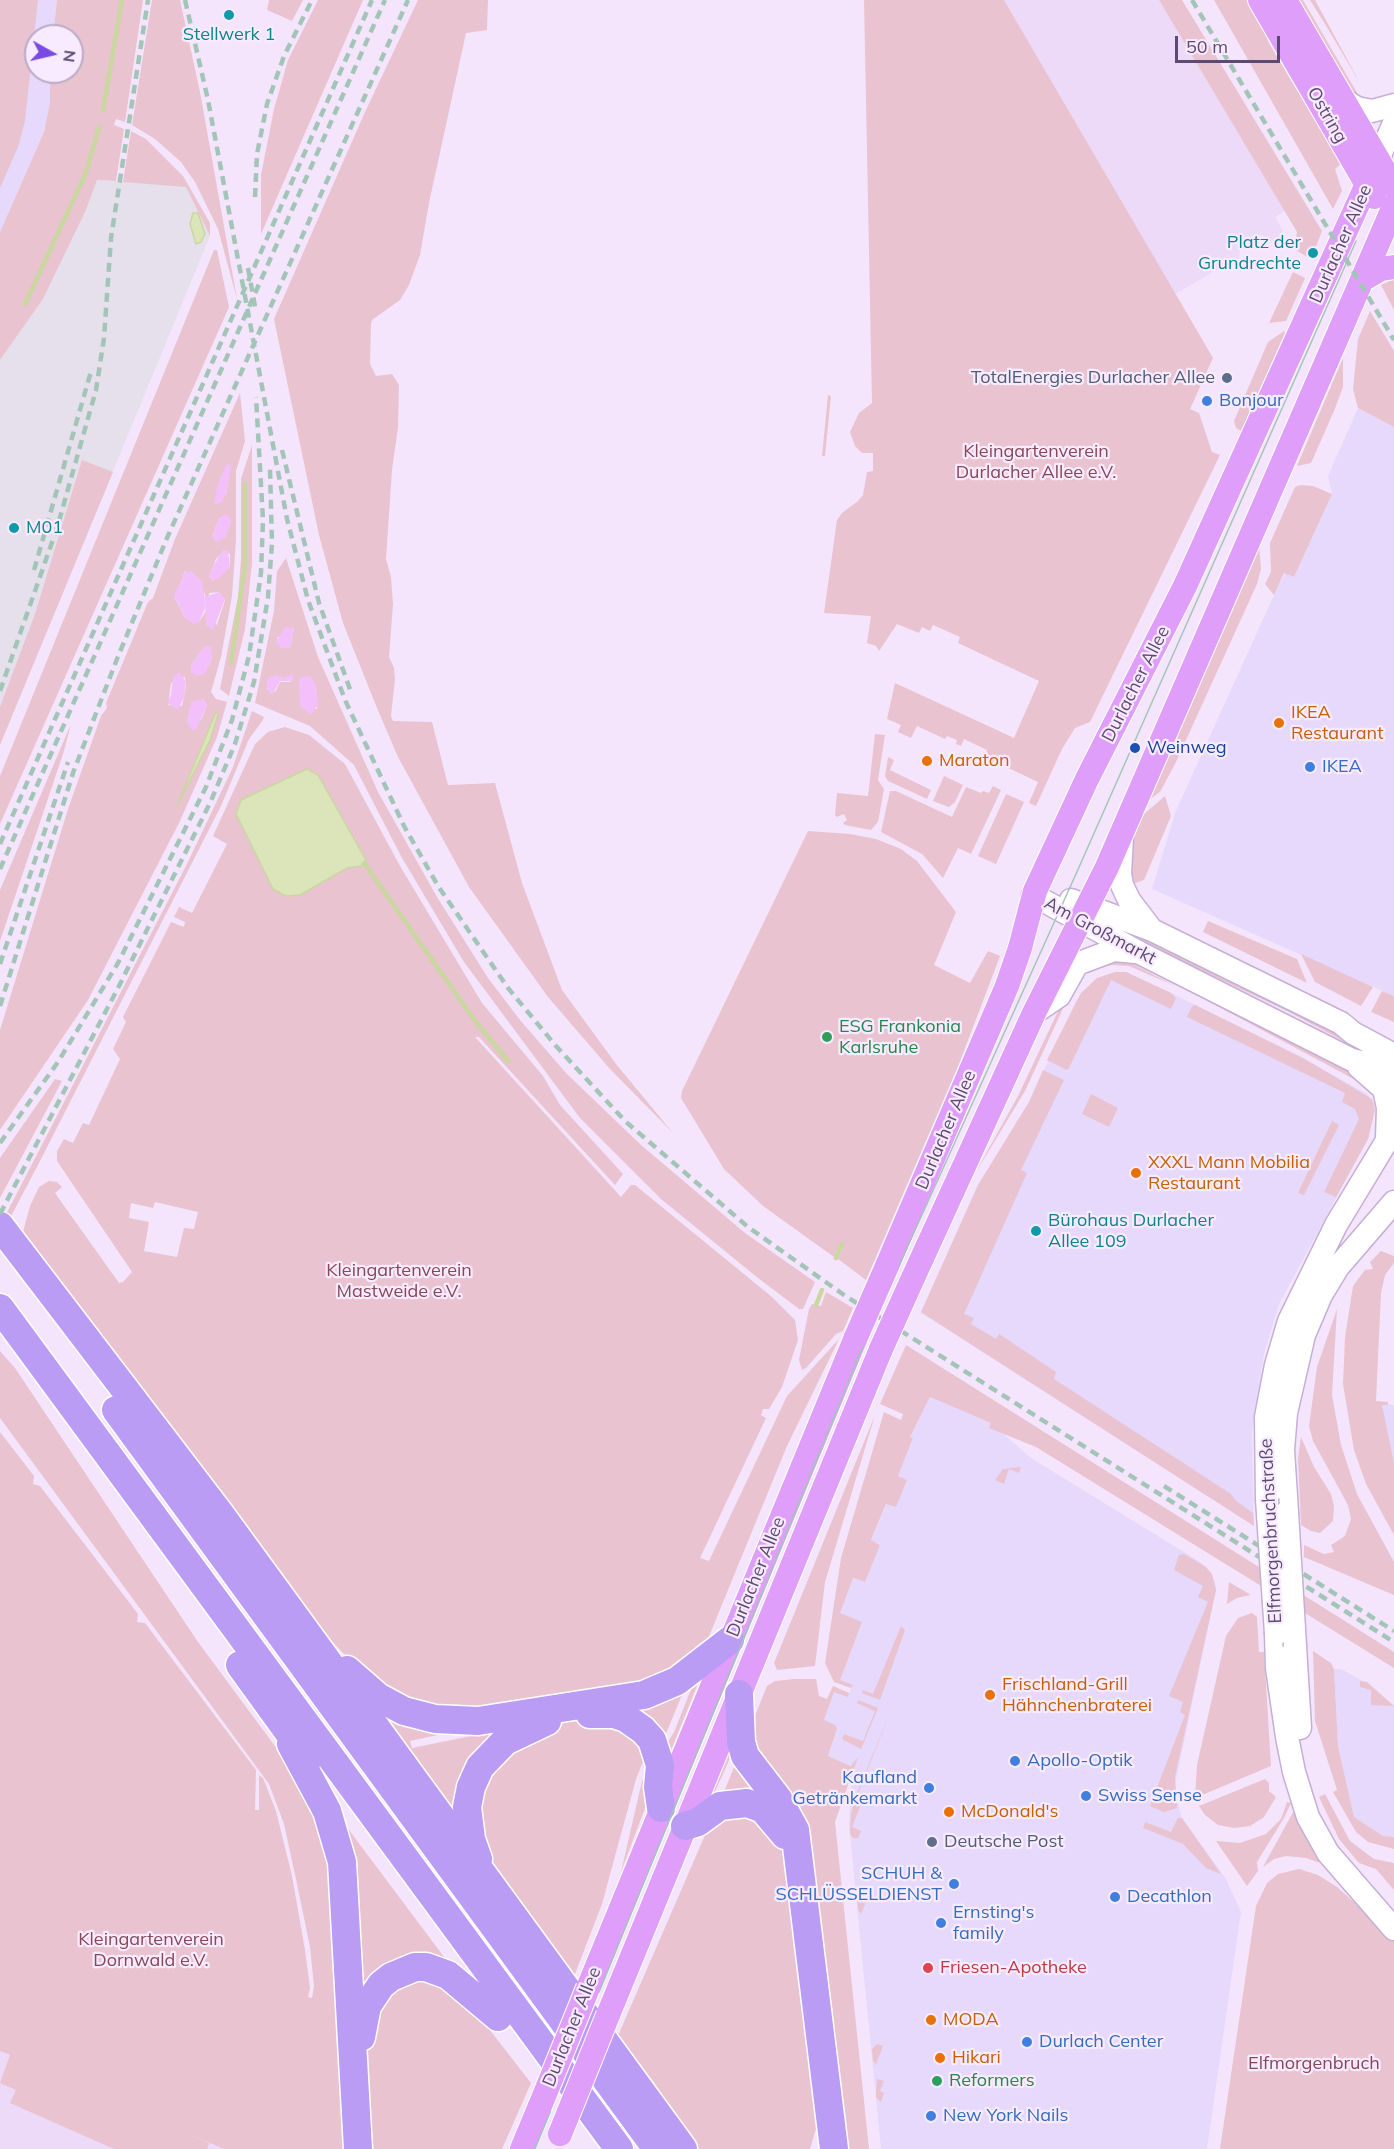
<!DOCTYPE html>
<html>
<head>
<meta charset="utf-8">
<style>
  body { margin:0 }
  #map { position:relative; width:1394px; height:2149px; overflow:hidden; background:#f5e5fc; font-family:Mulish,sans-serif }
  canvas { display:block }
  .north { position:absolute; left:24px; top:24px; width:60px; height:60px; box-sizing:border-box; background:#f9ebff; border:2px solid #bbabc7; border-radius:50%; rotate:98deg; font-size:16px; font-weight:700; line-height:24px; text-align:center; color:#5d4a74 }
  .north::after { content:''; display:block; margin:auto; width:21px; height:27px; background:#7a4be4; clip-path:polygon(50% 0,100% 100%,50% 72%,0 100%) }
  .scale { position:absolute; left:1175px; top:36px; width:105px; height:27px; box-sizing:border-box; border:3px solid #5d4a74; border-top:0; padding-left:8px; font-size:18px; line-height:21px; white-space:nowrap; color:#5d4a74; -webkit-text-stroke:4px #f9ebff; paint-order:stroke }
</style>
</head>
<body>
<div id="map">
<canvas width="1394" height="2149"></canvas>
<div class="north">N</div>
<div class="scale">50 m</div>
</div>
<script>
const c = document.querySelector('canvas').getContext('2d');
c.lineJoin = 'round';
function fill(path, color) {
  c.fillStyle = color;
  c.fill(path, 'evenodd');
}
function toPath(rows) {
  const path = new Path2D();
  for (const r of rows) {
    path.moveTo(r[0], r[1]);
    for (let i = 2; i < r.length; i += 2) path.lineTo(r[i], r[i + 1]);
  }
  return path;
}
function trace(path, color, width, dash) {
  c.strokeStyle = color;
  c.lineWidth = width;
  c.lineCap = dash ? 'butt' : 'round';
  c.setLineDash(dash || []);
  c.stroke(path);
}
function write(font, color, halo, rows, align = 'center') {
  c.font = font + ' Mulish,sans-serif';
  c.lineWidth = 4.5;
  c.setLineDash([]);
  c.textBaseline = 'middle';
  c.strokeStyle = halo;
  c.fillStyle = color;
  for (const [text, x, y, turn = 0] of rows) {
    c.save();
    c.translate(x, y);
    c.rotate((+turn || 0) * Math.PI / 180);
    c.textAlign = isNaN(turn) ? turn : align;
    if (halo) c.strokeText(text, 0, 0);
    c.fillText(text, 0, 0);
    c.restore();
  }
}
fill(toPath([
  [1004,0,1159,0,1285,211,1275,217,1283,231,1280,243,1267,241,1262,234,1241,245,1239,257,1175,294],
  [0,2051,25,2062,224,2149,0,2149]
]), '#edd9f8');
fill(toPath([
  [0,0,57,0,53,36,36,36,36,72,50,72,50,102,44,132,0,232],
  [1358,408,1394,427,1394,996,1152,889,1175,813,1274,595,1285,573,1294,577,1332,494,1328,476],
  [1115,972,1126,972,1171,993,1303,1058,1367,1094,1375,1104,1368,1139,1279,1304,1264,1354,1252,1432,1254,1526,921,1313,978,1185,1029,1102,1076,1001,1097,978],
  [930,1397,991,1423,1031,1458,1197,1560,1206,1567,1215,1582,1216,1590,1174,1789,1182,1818,1226,1879,1241,1912,1207,2149,881,2149,849,1825,852,1766,828,1756,837,1729,824,1720,834,1691,848,1696,852,1686,839,1680,862,1622,839,1614,853,1578,865,1582,880,1544,871,1541,887,1503,895,1507,907,1480,898,1476,913,1439,910,1437],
  [1382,1404,1394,1405,1394,1463,1385,1431],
  [1334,1669,1341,1669,1363,1681,1360,1681,1361,1687,1371,1689,1388,1705,1394,1706,1394,1837,1383,1836,1354,1817,1338,1746]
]), '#e6d9fc');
fill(toPath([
  [97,180,186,186,210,236,0,745,0,360,43,299,86,210]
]), '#e6dfec');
fill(toPath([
  [0,0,38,0,25,121,18,147,0,188],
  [57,0,143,0,125,122,116,119,114,125,124,129,116,181,97,180,86,210,43,299,0,360,0,232,44,132,50,102,50,72,72,72,72,36,53,36],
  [152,0,180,0,200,92,237,299,218,229,195,182,181,162,155,139,132,125],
  [269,0,303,0,292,21,267,10],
  [318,0,363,0,261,234,261,175,274,109,288,60],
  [418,0,488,0,487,30,466,33,429,203,420,255,409,285,400,300,372,320,371,324,370,364,376,376,392,374,399,385,398,427,392,470,386,559,391,577,393,604,389,657,394,668,395,679,391,716,393,721,432,722,448,785,495,783,522,883,562,990,616,1064,673,1133,610,1069,548,997,469,887,398,757,377,708,343,623,319,535,274,319,365,112],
  [864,0,1004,0,1213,358,1190,409,1199,413,1212,452,1220,455,1090,722,1075,728,1062,749,1036,806,1029,803,1038,782,985,757,987,750,964,739,961,746,956,744,957,740,947,736,945,739,917,726,911,738,898,732,901,725,887,719,895,683,1014,738,1039,681,958,643,960,637,933,625,930,631,922,627,919,633,897,624,879,651,876,646,867,643,871,616,824,613,837,520,842,513,858,501,863,495,867,472,873,471,873,453,862,453,855,446,850,432,859,413,872,403],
  [1159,0,1182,0,1322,231,1311,259,1294,249,1297,232],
  [1214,0,1252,0,1270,45,1341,164,1335,169,1342,191,1333,209],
  [1293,0,1303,0,1363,103,1355,98],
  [1310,0,1315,0,1360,83,1325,24],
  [131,131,146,139,183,176,210,223,210,236,186,187,123,182],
  [214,250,217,250,229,307,0,824,0,776],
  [1293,272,1305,278,1286,321,1269,323],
  [1394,279,1394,310,1381,285],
  [1370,311,1394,351,1394,427,1358,408,1353,389,1358,339],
  [1284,331,1285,333,1241,431,1236,428,1234,421,1268,342],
  [1343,358,1343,387,1334,411,1311,463,1297,466],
  [240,393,245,441,236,471,236,540,232,596,221,657,211,692,216,699,227,702,217,737,180,821,88,1000,0,1130,0,1030,68,809,101,716,107,708,106,703,148,602,153,598,175,539],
  [230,469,226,495,218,494,221,477,225,471],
  [219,518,231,523,225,536,212,537],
  [224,551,230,554,230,567,213,581,209,576,216,559],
  [185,571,205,594,206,611,199,622,185,618,175,598],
  [219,592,225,600,217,625,206,614,209,593],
  [205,646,212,658,208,667,191,665],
  [185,677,186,686,182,706,168,705,171,683],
  [203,699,207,705,201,720,187,722,191,705],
  [828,395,831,396,825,456,822,456],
  [252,445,252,563,245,629,229,696,220,689,238,597,241,559,241,479],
  [82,460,113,472,0,745,0,707,35,614],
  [1301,485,1313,486,1332,494,1294,577,1284,573,1274,595,1265,584,1271,572,1270,543,1295,487],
  [1259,546,1261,569,1257,584,1176,762,1160,792,1146,802],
  [286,558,318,657,378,792,437,897,488,978,520,1020,566,1073,641,1145,745,1233,815,1282,803,1309,799,1309,758,1278,661,1199,580,1118,464,962,402,858,354,765,310,726,255,703,274,611,277,571],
  [294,628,290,648,281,648,277,638],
  [300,677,316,684,317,709,300,706],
  [285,678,291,682,280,682,275,692,267,689,268,680],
  [252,711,264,717,263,720,249,739,221,806,40,1161,8,1222,0,1226,187,864,233,767],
  [71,724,64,751,0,941,0,890],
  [285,727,309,735,345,764,400,866,482,1003,543,1076,560,1105,623,1174,615,1185,479,1037,475,1037,621,1197,631,1185,635,1185,772,1297,795,1320,798,1340,782,1387,769,1409,763,1409,761,1415,766,1418,700,1558,709,1561,787,1396,839,1339,787,1446,703,1651,689,1665,615,1697,433,1710,361,1672,328,1637,230,1505,21,1239,30,1206,39,1187,49,1181,57,1182,62,1187,55,1193,119,1283,123,1282,132,1272,57,1161,57,1151,64,1139,73,1143,83,1123,89,1125,120,1059,113,1049,126,1022,123,1017,171,922,184,927,185,922,174,917,179,907,192,913,227,844,213,836,255,744,268,732],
  [155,1202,198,1212,194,1229,184,1228,177,1257,144,1251,149,1222,129,1218,131,1203,153,1208],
  [875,734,885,735,878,780,884,789,878,822,871,830,845,825,843,823,847,820,844,814,837,817,835,815,837,793,868,796],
  [888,757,894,760,890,770,931,790,927,799,888,781,885,776],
  [944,776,963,785,955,802,949,807,933,801],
  [993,786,1001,790,971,854,958,848,943,878,922,854,881,832,890,791,896,791,952,817,966,787,981,793,983,791,989,793],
  [1006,794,1024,802,996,864,978,856],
  [1165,796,1171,816,1144,880,1129,885,1126,855,1144,814],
  [808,831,850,834,876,839,901,849,917,861,956,912,934,965,970,983,988,951,1000,956,959,1064,866,1280,838,1259,844,1245,840,1244,834,1257,763,1206,724,1169,681,1098,682,1091],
  [1106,920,1325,1027,1394,1065,1394,1068,1289,1012,1104,924],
  [1208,921,1297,959,1307,983,1203,932],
  [1301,954,1373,987,1361,1006,1315,982],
  [1113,962,1133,964,1175,986,1129,966,1112,965,1098,968],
  [1115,972,1126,972,1171,993,1176,998,1171,1009,1111,980,1069,1068,1067,1070,1047,1060,1081,993,1097,978],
  [1069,988,1072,989,1025,1091,973,1177,1018,1096],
  [1382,991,1394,996,1394,1022,1371,1012],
  [1204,999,1293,1042,1352,1073,1365,1085],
  [1195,1005,1303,1058,1372,1099,1375,1110,1368,1139,1336,1197,1324,1192,1359,1119,1355,1109,1342,1102,1345,1093,1187,1017,1192,1006],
  [1043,1070,1064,1080,1021,1170,1027,1173,964,1314,974,1318,971,1324,996,1339,999,1334,1056,1372,1054,1379,1231,1494,1236,1501,1253,1513,1254,1526,921,1312,978,1185,1029,1102],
  [55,1079,62,1081,0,1198,0,1158],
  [1091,1094,1118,1108,1109,1127,1082,1114],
  [1332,1121,1339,1125,1304,1195,1298,1193],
  [1381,1251,1394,1256,1394,1263,1385,1275,1381,1293,1376,1401,1388,1402,1388,1405,1382,1405,1394,1463,1394,1535,1366,1484,1354,1450,1343,1384,1345,1337,1353,1286,1365,1270,1373,1269,1370,1262],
  [826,1292,853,1308,843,1331,836,1334,806,1368,802,1370,799,1360,809,1309,812,1304,821,1306],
  [1337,1309,1332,1395,1341,1445,1357,1494,1394,1562,1394,1595,1304,1557,1304,1545,1324,1554,1334,1552,1331,1545,1345,1536,1351,1519,1348,1505,1313,1441,1309,1426,1317,1367],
  [906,1345,1394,1652,1394,1668,1036,1447,989,1428,991,1423,930,1397,910,1437,913,1438,898,1476,907,1480,896,1507,886,1504,871,1540,880,1545,865,1582,853,1578,840,1613,862,1622,840,1680,853,1685,851,1688,834,1682,825,1663,841,1558,884,1412,901,1420,903,1414,880,1404],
  [0,1351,15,1368,198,1642,283,1757,310,1805,331,1863,349,2149,224,2149,182,2131,209,2143,207,2149,114,2149,10,2103,16,2090,0,2083,10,2055,0,2051,0,1432,34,1476,33,1484,40,1486,138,1614,137,1622,145,1623,256,1770,255,1810,259,1810,259,1775,263,1778,276,1811,292,1876,305,1950,310,1988,308,1997,312,1998,314,1986,310,1947,296,1879,284,1824,269,1784,0,1418],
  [875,1415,825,1582,815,1666,777,1670,774,1663,781,1646],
  [1301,1437,1314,1467,1331,1494,1334,1506,1333,1521,1320,1533,1311,1531,1301,1525,1298,1459],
  [1021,1467,1019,1473,1009,1469,1004,1484,995,1480,1003,1469],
  [1184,1554,1206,1567,1212,1574,1216,1590,1175,1777,1177,1808,1164,1812,1150,1806,1185,1715,1180,1712,1183,1702,1169,1696,1208,1602,1198,1597,1203,1586,1174,1570,1179,1555],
  [1229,1582,1251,1595,1237,1598,1227,1604],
  [1252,1613,1257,1617,1259,1652,1264,1652,1271,1766,1195,1798,1197,1765,1226,1636,1238,1618],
  [901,1626,905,1630,880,1700,862,1693,863,1690,873,1694],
  [1313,1651,1331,1663,1334,1669,1338,1746,1354,1817,1383,1836,1394,1837,1394,1849,1368,1842,1356,1832,1333,1792,1337,1790,1315,1721],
  [794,1679,816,1679,819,1696,827,1699,833,1686,849,1693,848,1697,834,1692,824,1720,835,1725,837,1729,828,1756,851,1766,858,1757,835,1822,869,2149,839,2149,801,1838,746,1738,767,1686,775,1681],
  [699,1681,672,1748,670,1751,665,1747,674,1732,690,1692,694,1683],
  [1360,1681,1367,1682,1394,1706,1371,1705,1371,1690,1360,1687],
  [686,1685,665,1736,634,1708],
  [858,1700,878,1708,861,1749,842,1739,844,1734,863,1741,875,1711,857,1703],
  [371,1707,447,1733,410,1741,412,1748,496,1731,458,1816],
  [891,1710,856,1799,862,1802,852,1827,861,1831,858,1838,853,1838,850,1834,851,1814,857,1793],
  [587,1718,604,1718,650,1753,642,1764,636,1779,602,1904,573,1979,483,1856,475,1829,483,1774,549,1726],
  [731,1746,735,1747,714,1794,713,1792],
  [738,1757,756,1791,745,1789,724,1792],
  [653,1764,648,1800,621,1872,642,1781],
  [1265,1779,1269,1783,1269,1791,1276,1797,1264,1817,1250,1826,1234,1828,1218,1825,1205,1815,1199,1806],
  [1325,1794,1350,1841,1374,1859,1394,1863,1394,1890,1376,1869,1359,1863,1339,1839,1319,1797],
  [1287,1802,1291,1803,1284,1818,1257,1862,1258,1871,1247,1886,1216,1841,1240,1843,1266,1834,1281,1819],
  [1297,1805,1326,1865,1306,1858,1286,1856,1274,1859,1263,1867],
  [743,1809,783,1846,817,2125,810,2149,699,2149,617,2038,712,1819],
  [1178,1818,1182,1818,1221,1874,1206,1868,1183,1844,1143,1828,1145,1822,1171,1832],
  [346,1826,444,1957,360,1989,345,1827],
  [1299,1869,1318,1875,1337,1887,1394,1938,1394,2149,1220,2149,1256,1906,1267,1883,1278,1874],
  [861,1893,869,1895,861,1914,858,1910,857,1898],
  [419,1976,465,1998,531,2083,502,2149,371,2149,364,2055,381,1999],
  [877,2044,883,2046,876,2064,873,2061,872,2049],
  [877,2079,884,2081,880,2091,884,2093,881,2102,876,2097]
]), '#e9c3cf');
fill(toPath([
  [227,463,231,466,226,494,222,502,214,505,217,487],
  [226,514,231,519,231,523,225,538,216,542,212,537,219,518],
  [228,550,230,567,218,579,213,581,209,576,211,570,221,553],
  [191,571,202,581,206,606,199,622,193,624,185,618,174,595,185,572],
  [219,592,225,599,213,630,206,625,205,597],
  [285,627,294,628,290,648,281,648,276,642],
  [205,646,211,646,212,658,205,674,197,676,191,672,191,665],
  [179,672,186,682,184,697,178,710,167,703,171,695,173,677],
  [292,674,294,681,280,681,272,695,270,694,266,684,269,677,276,675,285,678],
  [310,676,316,684,318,705,311,715,300,706,299,681,300,677],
  [203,699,207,705,196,730,192,730,187,722,191,702]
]), '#f3c0fb');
const water = toPath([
  [193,213,198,213,205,234,201,242,196,244,190,224,193,213],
  [216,712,218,714,210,740,177,806,216,712],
  [307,769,318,775,366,860,361,866,347,868,300,895,286,896,273,889,236,814,241,800,307,769]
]);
fill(water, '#dbe5b9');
trace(water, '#cad7a0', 1.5);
trace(toPath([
  [103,110,122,0],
  [25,304,85,175,99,128],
  [231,663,245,565,245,484],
  [364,863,475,1021,508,1061],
  [836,1258,842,1244],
  [816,1305,822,1290]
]), '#cad7a0', 4.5);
const secondary = toPath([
  [1344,100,1357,108,1372,111,1394,105],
  [1372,174,1394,123],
  [1122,836,1120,874,1122,885,1129,900,1151,929],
  [1033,895,1140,953,1352,1060,1374,1065,1394,1075],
  [1071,900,1152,930,1341,1023,1353,1033,1394,1055],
  [1034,1013,1059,996,1077,964,1114,950,1135,952],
  [1359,1067,1384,1089,1388,1108,1387,1138],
  [1267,1499,1266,1417,1276,1365,1289,1321,1336,1225,1394,1129],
  [1287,1512,1283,1450,1286,1413,1304,1335,1321,1295,1338,1267,1394,1202],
  [1276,1634,1277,1668,1287,1737,1294,1772,1308,1817,1328,1853,1394,1929],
  [1295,1646,1300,1728]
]);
const primary = toPath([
  [1260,0,1374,197],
  [1285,0,1394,187],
  [1364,279,1381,269,1394,267],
  [887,1266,1007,986,1020,948,1035,891,1087,779,1185,586,1367,184],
  [913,1278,1034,1013,1107,867,1394,206],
  [588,1988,856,1337],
  [608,2015,881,1349],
  [522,2149,540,2106]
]);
const highway = toPath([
  [0,1226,220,1514,683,2149],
  [0,1308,619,2149],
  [116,1410,657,2149],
  [240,1665,308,1759],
  [347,1670,378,1697,404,1711,435,1719,478,1721,644,1695,677,1681,730,1640],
  [739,1694,741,1742,745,1756,778,1799,795,1830,834,2149],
  [590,1714,614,1714,626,1718,643,1730,652,1740,660,1765,658,1787,661,1808],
  [291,1744,327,1811,342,1862,358,2149],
  [685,1826,698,1822,720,1806,747,1803,763,1809,785,1835],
  [478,1859,471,1839,467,1807,471,1787,480,1767,505,1741,547,1721],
  [361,2037,367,2006,381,1985,391,1977,415,1967,426,1967,448,1975,498,2017]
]);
trace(secondary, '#c5afd7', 25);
trace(primary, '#fff', 26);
trace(highway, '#fff', 31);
trace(secondary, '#fff', 22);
trace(primary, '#df9efa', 24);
trace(highway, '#bb9cf5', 28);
trace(toPath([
  [535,2149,865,1341,1076,874,1356,241]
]), '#a3c5b8', 1.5);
trace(toPath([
  [185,0,208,100,287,519,308,600,345,700,404,826,438,886,508,988,556,1046,625,1121,748,1227,844,1295,1394,1642],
  [1192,0,1394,340],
  [255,197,257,154,267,104,284,56,312,0],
  [248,268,256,312],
  [282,450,319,603,351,692],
  [34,570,92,368],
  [0,691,57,528,96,390,104,338,111,238,148,0],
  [0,844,372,0],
  [0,869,385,0],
  [0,964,68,762],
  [0,1006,73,773,117,659,167,538,408,0],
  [0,1143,58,1062,118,963,206,787,232,720,249,656,261,573,263,520,256,397],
  [0,1214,119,986,210,803,235,744,254,682,268,597,272,543,270,469],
  [1164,1486,1394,1631]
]), '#a3c5b8', 4.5, [9, 6]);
const secondaryBridge = toPath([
  [1267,1499,1276,1634],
  [1287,1512,1295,1646]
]);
const primaryBridge = toPath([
  [856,1337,887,1266],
  [881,1349,913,1278],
  [540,2106,588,1988],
  [560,2134,608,2015]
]);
trace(secondaryBridge, '#c5afd7', 25, []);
trace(primaryBridge, '#fff', 26, []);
trace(secondaryBridge, '#fff', 22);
trace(primaryBridge, '#df9efa', 24);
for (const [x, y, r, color] of [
  [229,15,6,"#0f9aa8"],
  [1313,253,6,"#0f9aa8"],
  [1227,378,6,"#5c6f8a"],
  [1207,401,6,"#3f7fe0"],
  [14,528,6,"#0f9aa8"],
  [1279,723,6,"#e8710a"],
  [1135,748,6,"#1a4fb4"],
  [927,761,6,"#e8710a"],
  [1310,767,6,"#3f7fe0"],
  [827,1037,6,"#2e9e5b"],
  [1136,1173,6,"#e8710a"],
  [1036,1231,6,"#0f9aa8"],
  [990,1695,6,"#e8710a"],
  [1015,1761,6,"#3f7fe0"],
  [929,1788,6,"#3f7fe0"],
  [1086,1796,6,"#3f7fe0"],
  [949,1812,6,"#e8710a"],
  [932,1842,6,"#5c6f8a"],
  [954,1884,6,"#3f7fe0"],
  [1115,1897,6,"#3f7fe0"],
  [941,1923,6,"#3f7fe0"],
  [928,1968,6,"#e0444e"],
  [931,2020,6,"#e8710a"],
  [1027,2042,6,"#3f7fe0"],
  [940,2058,6,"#e8710a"],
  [937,2081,6,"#2e9e5b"],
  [931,2116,6,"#3f7fe0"]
]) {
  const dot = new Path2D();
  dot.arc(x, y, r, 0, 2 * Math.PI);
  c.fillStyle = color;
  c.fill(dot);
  trace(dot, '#f9ebff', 2);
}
write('18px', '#0d838f', '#f9ebff', [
  ["Stellwerk 1",229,35,"center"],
  ["Platz der",1301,243,"right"],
  ["Grundrechte",1301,264,"right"],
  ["M01",26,528],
  ["Bürohaus Durlacher",1048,1221],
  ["Allee 109",1048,1242]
], 'left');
write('18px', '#5d4a74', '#f9ebff', [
  ["Ostring",1327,115,60],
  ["Durlacher Allee",1341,244,-66],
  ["Durlacher Allee",1136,684,-63],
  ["Am Großmarkt",1100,931,28],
  ["Durlacher Allee",946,1130,-67],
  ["Elfmorgenbruchstraße",1271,1531,-93],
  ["Durlacher Allee",756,1577,-68],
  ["Durlacher Allee",572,2027,-68]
]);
write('18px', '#4e5e75', '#f9ebff', [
  ["TotalEnergies Durlacher Allee",1215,378],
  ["Deutsche Post",944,1842,"left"]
], 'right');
write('18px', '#366cbe', '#f9ebff', [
  ["Bonjour",1219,401],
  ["IKEA",1322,767],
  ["Apollo-Optik",1027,1761],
  ["Kaufland",917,1778,"right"],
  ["Getränkemarkt",917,1799,"right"],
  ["Swiss Sense",1098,1796],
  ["SCHUH &",942,1874,"right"],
  ["SCHLÜSSELDIENST",942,1895,"right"],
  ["Decathlon",1127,1897],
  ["Ernsting's",953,1913],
  ["family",953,1934],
  ["Durlach Center",1039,2042],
  ["New York Nails",943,2116]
], 'left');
write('18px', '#864855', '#f9ebff', [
  ["Kleingartenverein",1036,452],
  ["Durlacher Allee e.V.",1036,473],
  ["Kleingartenverein",399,1271],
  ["Mastweide e.V.",399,1292],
  ["Kleingartenverein",151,1940],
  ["Dornwald e.V.",151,1961],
  ["Elfmorgenbruch",1314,2064]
]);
write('18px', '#c56008', '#f9ebff', [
  ["IKEA",1291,713],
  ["Restaurant",1291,734],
  ["Maraton",939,761],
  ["XXXL Mann Mobilia",1148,1163],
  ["Restaurant",1148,1184],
  ["Frischland-Grill",1002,1685],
  ["Hähnchenbraterei",1002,1706],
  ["McDonald's",961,1812],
  ["MODA",943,2020],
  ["Hikari",952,2058]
], 'left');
write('18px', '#164399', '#f9ebff', [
  ["Weinweg",1147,748]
], 'left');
write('18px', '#27864d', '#f9ebff', [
  ["ESG Frankonia",839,1027],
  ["Karlsruhe",839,1048],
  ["Reformers",949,2081]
], 'left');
write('18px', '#be3a42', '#f9ebff', [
  ["Friesen-Apotheke",940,1968]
], 'left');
</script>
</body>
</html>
